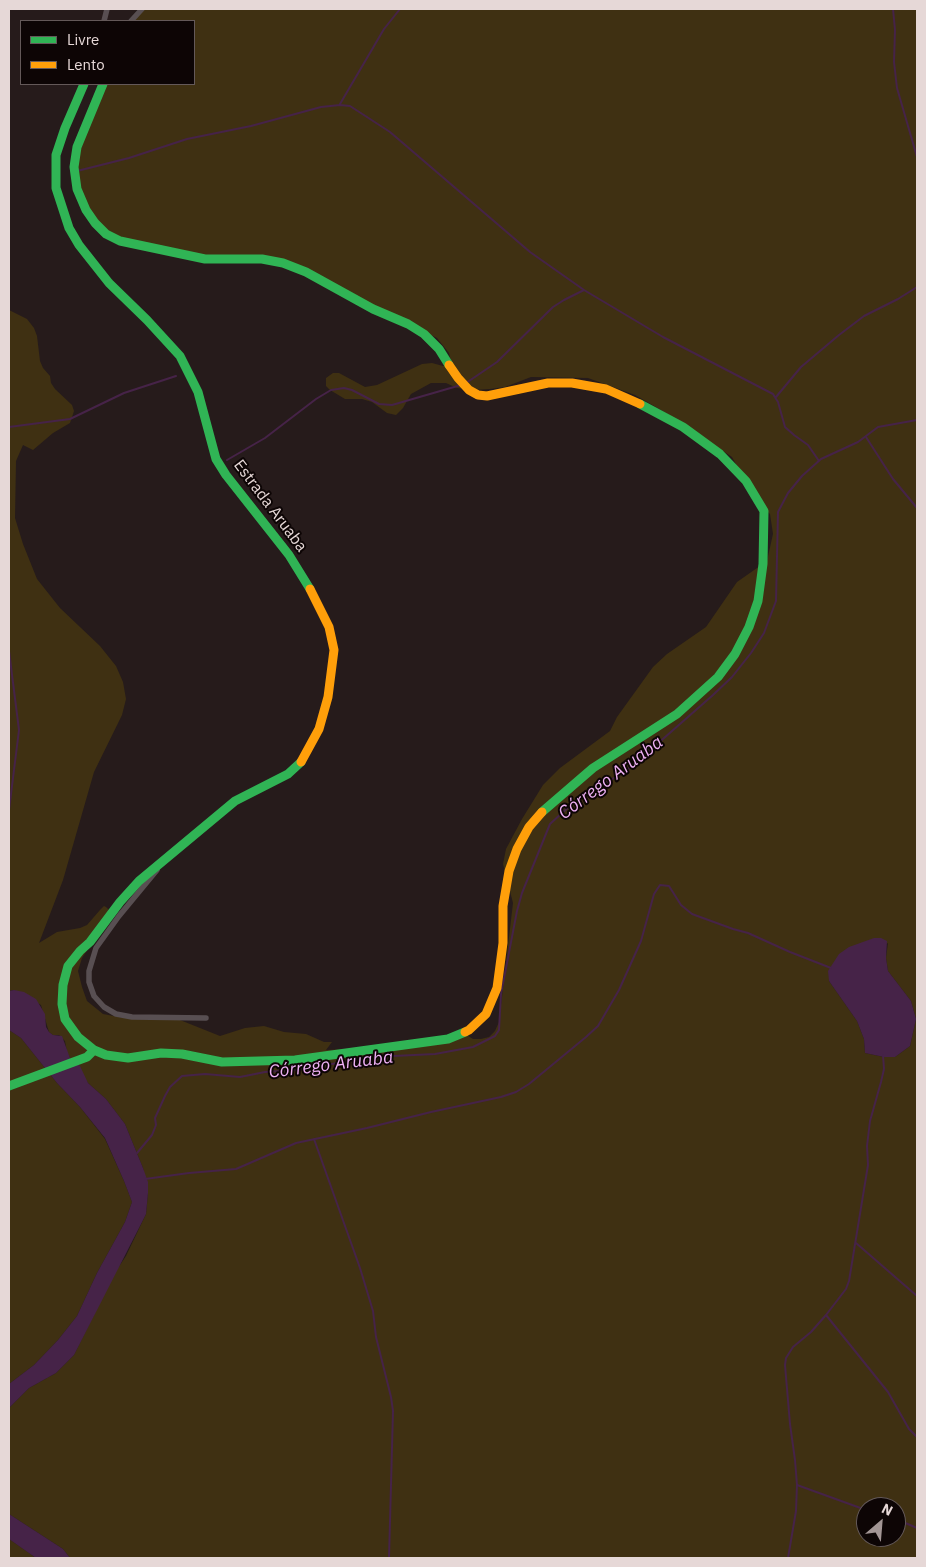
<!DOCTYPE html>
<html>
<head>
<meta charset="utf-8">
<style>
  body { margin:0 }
  #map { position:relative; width:926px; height:1567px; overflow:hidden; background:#261b1b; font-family:"IBM Plex Sans",sans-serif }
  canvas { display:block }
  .frame { position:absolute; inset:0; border:10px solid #e6d8d7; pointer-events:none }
  .legend { position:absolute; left:20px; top:20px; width:175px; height:65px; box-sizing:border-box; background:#0d0505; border:1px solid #645959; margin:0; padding:6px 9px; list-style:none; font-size:15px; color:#e6d8d7 }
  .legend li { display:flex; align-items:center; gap:10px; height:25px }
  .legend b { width:25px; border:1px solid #645959 }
  .north { position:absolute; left:856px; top:1497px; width:50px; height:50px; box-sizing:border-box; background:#0d0505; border:1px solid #645959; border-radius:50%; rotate:27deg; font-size:14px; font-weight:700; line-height:20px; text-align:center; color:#e6d8d7 }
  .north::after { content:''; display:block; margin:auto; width:18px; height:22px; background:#a39695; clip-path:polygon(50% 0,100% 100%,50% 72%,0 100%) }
</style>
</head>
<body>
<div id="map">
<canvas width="926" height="1567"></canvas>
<div class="frame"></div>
<ul class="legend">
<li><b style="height:6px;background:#30b455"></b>Livre</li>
<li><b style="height:6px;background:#ff9f0a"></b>Lento</li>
</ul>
<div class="north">N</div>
</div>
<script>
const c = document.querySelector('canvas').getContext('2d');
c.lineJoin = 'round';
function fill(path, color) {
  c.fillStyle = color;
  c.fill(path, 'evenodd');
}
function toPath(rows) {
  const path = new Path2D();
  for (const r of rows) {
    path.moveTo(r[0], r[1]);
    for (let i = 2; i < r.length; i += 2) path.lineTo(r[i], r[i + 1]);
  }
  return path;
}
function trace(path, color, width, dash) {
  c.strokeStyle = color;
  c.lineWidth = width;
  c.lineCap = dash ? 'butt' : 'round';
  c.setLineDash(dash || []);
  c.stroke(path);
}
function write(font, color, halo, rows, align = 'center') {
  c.font = font + ' "IBM Plex Sans",sans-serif';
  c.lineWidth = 4;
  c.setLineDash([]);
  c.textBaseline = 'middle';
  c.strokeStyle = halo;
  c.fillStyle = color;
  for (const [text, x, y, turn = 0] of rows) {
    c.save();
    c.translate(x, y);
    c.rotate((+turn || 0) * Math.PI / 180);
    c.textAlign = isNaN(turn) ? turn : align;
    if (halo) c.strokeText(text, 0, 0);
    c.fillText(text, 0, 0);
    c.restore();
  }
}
fill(toPath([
  [142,9,917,9,917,1558,70,1558,63,1549,9,1514,9,1408,29,1388,56,1373,74,1355,114,1274,126,1256,146,1214,148,1193,143,1168,125,1124,106,1099,88,1083,70,1058,67,1052,65,1041,59,1035,53,1035,49,1032,41,1005,14,990,9,991,9,310,27,319,34,328,37,336,40,361,43,368,50,376,51,383,55,389,72,405,74,411,70,423,53,433,33,450,23,445,16,461,15,518,23,544,37,579,60,608,100,646,116,666,123,682,126,699,122,715,94,772,63,880,39,943,57,932,80,928,87,925,100,910,104,906,106,907,110,911,96,937,82,958,78,971,82,987,87,1001,103,1014,124,1018,175,1018,220,1036,245,1028,264,1026,284,1032,306,1034,324,1042,332,1042,326,1050,398,1047,465,1034,473,1039,481,1039,489,1037,495,1031,499,1022,513,903,503,864,506,849,522,819,543,785,560,768,610,731,617,717,653,667,667,654,706,627,737,582,767,561,773,534,770,514,761,506,754,497,732,457,661,410,635,395,588,378,531,377,505,387,490,389,474,390,457,388,446,383,431,383,411,394,403,408,396,415,387,413,372,402,362,399,345,399,330,390,326,386,326,378,333,373,339,373,365,387,377,385,422,364,432,363,443,366,449,366,451,361,449,353,437,338,278,260,187,255,121,239,102,228,86,213,72,171,100,84,194,84,194,21,132,21],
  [888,943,886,958,888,971,911,1001,916,1019,910,1046,895,1057,884,1057,865,1053,864,1039,857,1021,829,981],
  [866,1507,896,1507,896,1537,866,1537],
  [9,1030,21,1038,57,1083,80,1107,105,1139,124,1181,132,1202,125,1222,97,1273,77,1316,58,1340,34,1365,9,1384],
  [9,1539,12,1541,36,1558,9,1558]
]), '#3f3012');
fill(toPath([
  [874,938,881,938,887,941,886,958,888,971,911,1001,916,1019,910,1046,895,1057,884,1057,865,1053,864,1039,857,1021,829,981,828,971,839,954,849,947],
  [14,990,24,992,36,999,45,1014,46,1027,49,1032,53,1035,62,1036,70,1058,80,1066,88,1083,106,1099,125,1124,143,1168,148,1182,148,1193,146,1214,140,1226,74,1355,56,1373,29,1388,9,1408,9,1384,34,1365,58,1340,77,1316,97,1273,125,1222,132,1202,124,1181,105,1138,80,1107,57,1083,21,1038,9,1030,9,991],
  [9,1514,63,1549,70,1558,36,1558,9,1539]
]), '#462348');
trace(toPath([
  [893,9,895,30,894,62,897,88,917,157],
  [340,104,384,29,400,9],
  [77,171,129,158,187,139,251,126,321,107,340,105,350,106,390,132,530,252,584,290,663,337,773,394,778,402,785,427,794,435,808,445,819,461],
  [466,383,497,362,553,307,564,300,584,290],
  [776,397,801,367,839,335,864,316,898,299,917,287],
  [9,427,70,419,124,393,176,376],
  [866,437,893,479,917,508],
  [227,460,265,438,316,399,331,390,344,388,352,390,379,404,392,405,461,385],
  [9,651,19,730,9,810],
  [314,1139,360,1268,373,1311,376,1337,391,1397,393,1411,389,1558],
  [137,1153,152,1135,156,1125,155,1118,165,1096,170,1087,182,1076,205,1074,240,1077,265,1072,297,1070,373,1057,435,1054,473,1047,495,1036,499,1030,501,994,517,911,522,893,550,824,573,803,627,770,639,760,713,695,732,677,751,653,764,633,776,601,778,512,788,493,802,476,821,459,858,442,878,427,917,420],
  [145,1179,189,1173,236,1169,296,1143,367,1128,431,1112,501,1097,516,1092,529,1084,586,1037,598,1026,619,990,641,941,654,894,660,885,669,886,681,905,692,914,733,929,748,933,790,952,831,968],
  [856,1243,917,1296],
  [826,1315,888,1392,909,1429,917,1437],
  [797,1485,866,1510],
  [896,1519,917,1528],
  [788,1558,796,1511,797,1485,795,1460,790,1424,785,1365,786,1358,793,1347,811,1332,826,1315,846,1289,849,1281,868,1165,867,1146,870,1121,881,1082,884,1069,883,1055]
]), '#462348', 2);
trace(toPath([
  [104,21,107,9],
  [131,21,142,9],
  [157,870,119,916,96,948,89,971,89,982,94,996,104,1007,116,1014,132,1017,206,1018]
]), '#584f52', 5.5);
trace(toPath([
  [84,84,65,128,56,155,56,188,69,228,79,245,109,283,147,320,180,356,198,392,216,459,226,475,289,555,310,589],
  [103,84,77,147,74,167,77,189,86,210,95,223,106,234,120,241,205,259,262,259,283,263,306,272,373,309,408,324,424,334,439,349,449,365],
  [542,812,593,768,677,714,718,677,735,654,749,627,758,601,763,564,764,511,746,481,720,454,683,427,640,404],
  [94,1050,78,1037,65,1019,62,1004,63,985,68,966,80,951,90,942,120,902,139,881,235,801,288,774,301,762],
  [9,1086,87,1057,94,1050,106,1055,128,1058,161,1053,182,1054,222,1062,295,1060,448,1039,465,1032]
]), '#30b455', 9);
trace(toPath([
  [449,365,458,378,469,390,478,395,487,396,548,383,572,383,606,389,640,404],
  [301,762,319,729,328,697,334,650,329,627,310,589],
  [465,1032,469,1030,486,1014,497,988,503,943,503,906,509,871,517,849,529,827,542,812]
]), '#ff9f0a', 9);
write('16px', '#e6d8d7', '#0d0505', [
  ["Estrada Aruaba",270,506,53]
]);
write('italic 18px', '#eeb0f4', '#0d0505', [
  ["Córrego Aruaba",611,778,-37],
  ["Córrego Aruaba",331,1065,-7]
]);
</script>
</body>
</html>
